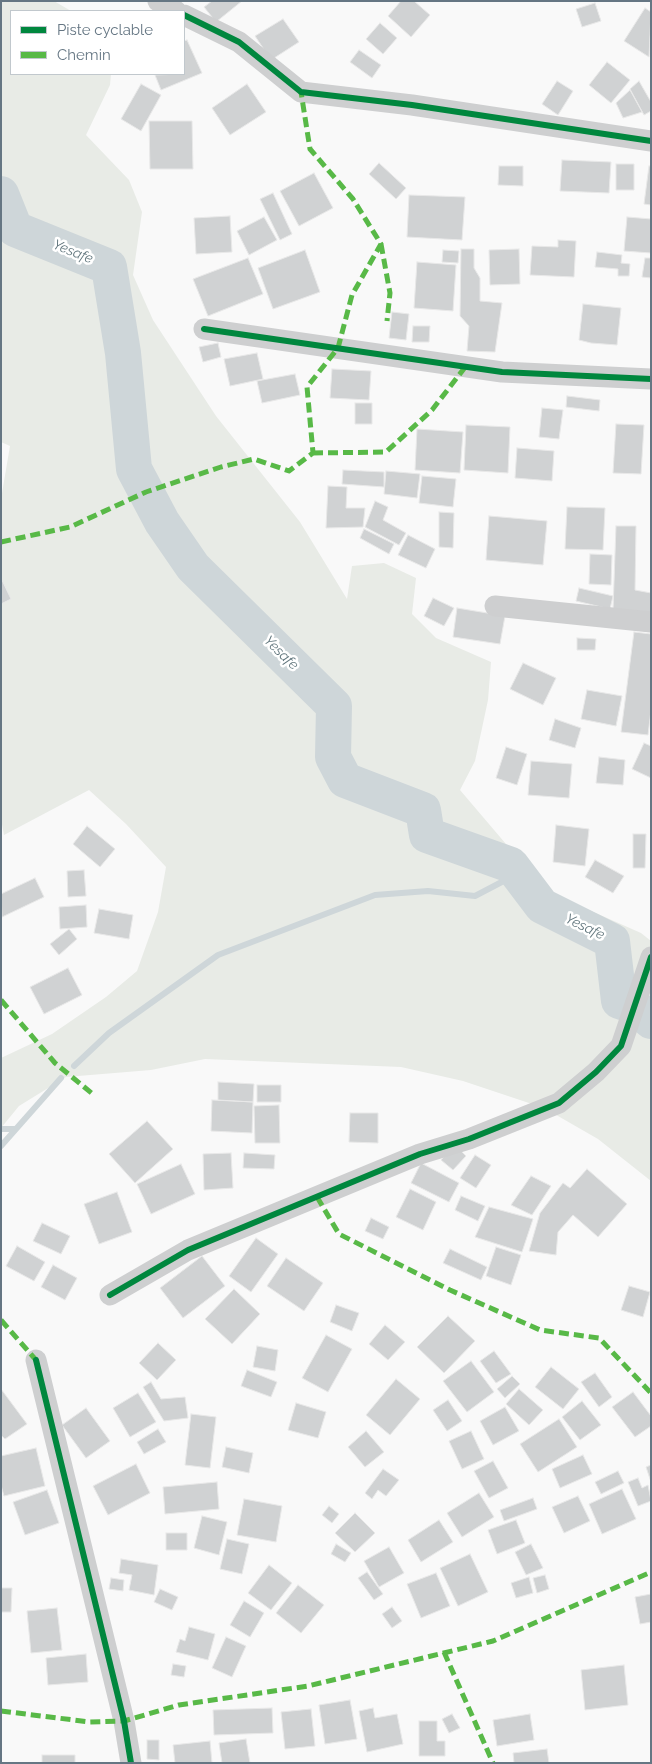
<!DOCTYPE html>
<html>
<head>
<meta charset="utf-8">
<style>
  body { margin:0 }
  #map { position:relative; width:652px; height:1764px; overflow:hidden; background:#f9f9f9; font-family:Raleway,sans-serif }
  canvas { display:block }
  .frame { position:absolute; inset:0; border:2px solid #657683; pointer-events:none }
  .legend { position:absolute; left:10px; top:10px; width:175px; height:65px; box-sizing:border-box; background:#fff; border:1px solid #c1c8cd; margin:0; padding:6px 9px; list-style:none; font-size:15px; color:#657683 }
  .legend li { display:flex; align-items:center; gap:10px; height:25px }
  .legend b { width:25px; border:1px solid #c1c8cd }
</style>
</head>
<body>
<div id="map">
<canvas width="652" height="1764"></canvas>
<div class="frame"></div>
<ul class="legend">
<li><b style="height:6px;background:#00873e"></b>Piste cyclable</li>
<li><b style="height:6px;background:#58b947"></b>Chemin</li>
</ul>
</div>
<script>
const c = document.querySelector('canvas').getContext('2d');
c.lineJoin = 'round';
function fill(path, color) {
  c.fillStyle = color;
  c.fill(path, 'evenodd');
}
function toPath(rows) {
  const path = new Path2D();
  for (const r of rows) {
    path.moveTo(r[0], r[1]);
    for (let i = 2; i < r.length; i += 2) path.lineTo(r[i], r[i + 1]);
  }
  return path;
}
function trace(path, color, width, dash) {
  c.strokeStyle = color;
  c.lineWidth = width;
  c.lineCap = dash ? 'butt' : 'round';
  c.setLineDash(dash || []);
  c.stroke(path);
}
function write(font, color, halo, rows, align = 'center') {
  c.font = font + ' Raleway,sans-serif';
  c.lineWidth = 5;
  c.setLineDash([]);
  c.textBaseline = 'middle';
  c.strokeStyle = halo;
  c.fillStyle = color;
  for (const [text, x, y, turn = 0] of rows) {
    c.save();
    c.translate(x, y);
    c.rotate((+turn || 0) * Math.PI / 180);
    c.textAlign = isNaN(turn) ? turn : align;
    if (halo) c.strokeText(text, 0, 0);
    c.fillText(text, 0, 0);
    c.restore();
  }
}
fill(toPath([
  [1,1,54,1,71,11,11,11,11,74,111,74,110,85,86,135,129,180,142,212,133,275,153,320,216,416,300,522,347,599,352,566,384,563,416,578,412,614,436,638,491,662,488,700,475,761,460,790,546,891,641,933,651,941,651,1181,598,1139,544,1108,463,1081,401,1067,205,1059,151,1070,66,1077,19,1106,1,1128,1,1058,52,1034,106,997,137,971,158,912,166,867,126,824,89,790,4,835,1,819,1,499,10,446,1,442]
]), '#e8ebe6');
trace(toPath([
  [74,1066,109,1033,218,955,375,895,428,891,475,896,517,874],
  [1,1129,14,1129],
  [1,1146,61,1078]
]), '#ced6d9', 6);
trace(toPath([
  [1,194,15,229,109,267,123,353,134,469,162,522,193,567,334,706,333,757,345,780,423,810,427,835,511,865,542,906,612,941,619,1001,634,1006,651,1021]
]), '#ced6d9', 36);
const building = toPath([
  [212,1,242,1,216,22,204,7,212,1],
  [401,1,414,1,430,15,411,37,388,16,401,1],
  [595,3,601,21,582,27,576,9,595,3],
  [645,8,651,12,649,57,624,41,645,8],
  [283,19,299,42,271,60,255,36,283,19],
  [380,23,397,38,383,54,366,39,380,23],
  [187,40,202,73,161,90,155,75,184,74,184,41,187,40],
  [359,50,381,65,372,78,350,62,359,50],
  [607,62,630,80,611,103,589,85,607,62],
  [557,81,573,91,558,115,542,104,557,81],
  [639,81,651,102,651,111,644,115,630,89,639,81],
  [141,84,161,95,141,131,121,119,141,84],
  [247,84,266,112,230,135,212,108,247,84],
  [630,90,642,112,623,118,616,103,630,90],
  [149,121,192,121,193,169,150,169,149,121],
  [562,160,611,162,609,193,560,191,562,160],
  [379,163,406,188,396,199,369,174,379,163],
  [616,164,634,164,634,190,616,190,616,164],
  [499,166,523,166,523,186,498,185,499,166],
  [649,166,651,166,651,205,644,204,649,166],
  [314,173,333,208,299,226,280,191,314,173],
  [273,193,292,234,280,240,260,199,273,193],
  [409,195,465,197,462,240,407,237,409,195],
  [230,216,232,252,196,254,194,218,230,216],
  [264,217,277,240,249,255,237,231,264,217],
  [627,217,651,219,651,253,624,251,627,217],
  [558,240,576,241,574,277,530,275,532,246,558,247,558,240],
  [461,249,474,249,474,268,480,278,480,301,502,303,495,352,467,351,469,326,460,316,461,249],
  [519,249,520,284,490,285,489,250,519,249],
  [305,250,320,292,273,309,258,268,305,250],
  [443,250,459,251,458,263,442,262,443,250],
  [597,252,622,255,621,263,630,264,629,276,618,276,618,269,595,267,597,252],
  [248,258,263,294,208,316,193,279,248,258],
  [645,258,651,258,651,278,642,277,645,258],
  [417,262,456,265,453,311,414,308,417,262],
  [583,304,621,308,617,345,591,343,579,340,583,304],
  [392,312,409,314,406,340,389,338,392,312],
  [413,326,430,326,429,342,412,342,413,326],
  [218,343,221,357,203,362,199,347,218,343],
  [257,353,263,379,230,386,224,359,257,353],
  [332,369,371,371,369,400,330,398,332,369],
  [295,374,300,395,262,403,257,381,295,374],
  [567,396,600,400,599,411,566,407,567,396],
  [355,403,372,403,372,424,355,424,355,403],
  [542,408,563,410,559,439,539,437,542,408],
  [616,424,644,425,641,474,613,473,616,424],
  [466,425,510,427,508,473,464,470,466,425],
  [417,429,463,432,460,473,415,470,417,429],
  [517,448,554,451,552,481,515,478,517,448],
  [343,470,384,472,384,487,342,484,343,470],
  [386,471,420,474,417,498,384,494,386,471],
  [422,476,456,479,453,507,419,503,422,476],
  [328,486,347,487,346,508,365,508,363,527,326,528,328,486],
  [375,501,388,507,383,520,406,533,399,545,365,527,375,501],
  [567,507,605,508,603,550,565,549,567,507],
  [439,512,454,513,453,548,439,547,439,512],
  [489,516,547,521,543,565,486,560,489,516],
  [616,526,636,526,635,590,651,593,651,616,613,610,616,526],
  [364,529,394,544,389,554,360,538,364,529],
  [408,535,435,549,426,568,398,555,408,535],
  [590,554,612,555,611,585,589,584,590,554],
  [1,578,11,599,1,604,1,578],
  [579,588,613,596,610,609,576,601,579,588],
  [433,598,454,608,444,626,424,616,433,598],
  [457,608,505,616,500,644,453,637,457,608],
  [634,632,651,634,651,710,648,735,621,732,634,632],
  [577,638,596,639,595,650,577,650,577,638],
  [523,663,556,678,543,705,510,689,523,663],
  [587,690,622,696,616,726,581,719,587,690],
  [555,719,581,728,575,748,549,740,555,719],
  [644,743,651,746,651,778,632,769,644,743],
  [506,747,527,754,517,785,496,778,506,747],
  [599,757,625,760,623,785,596,783,599,757],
  [531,761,572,764,569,798,528,795,531,761],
  [556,825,589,829,585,866,553,862,556,825],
  [87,826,115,849,100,867,73,844,87,826],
  [633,834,646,834,645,868,633,868,633,834],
  [595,860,624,876,613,893,585,877,595,860],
  [84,870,86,896,68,897,67,871,84,870],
  [35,878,44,897,2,917,1,894,35,878],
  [86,905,87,927,60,929,59,907,86,905],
  [99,909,133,915,129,939,94,933,99,909],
  [69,929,77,939,59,955,50,944,69,929],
  [68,968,82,995,44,1014,30,987,68,968],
  [218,1082,254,1084,253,1102,218,1100,218,1082],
  [257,1085,281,1085,281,1102,257,1102,257,1085],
  [212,1100,253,1102,252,1133,211,1131,212,1100],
  [279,1105,280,1143,255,1143,254,1106,279,1105],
  [350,1113,378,1113,378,1143,349,1142,350,1113],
  [147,1121,173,1149,135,1183,109,1154,147,1121],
  [455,1145,466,1156,453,1170,441,1160,455,1145],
  [231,1153,233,1188,204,1190,203,1154,231,1153],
  [244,1153,275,1155,274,1169,243,1168,244,1153],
  [475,1155,491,1165,476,1188,460,1178,475,1155],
  [421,1163,459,1183,449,1202,411,1183,421,1163],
  [181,1164,195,1194,151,1214,137,1184,181,1164],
  [587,1169,627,1204,598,1237,573,1215,558,1232,556,1255,529,1251,540,1213,563,1183,570,1188,587,1169],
  [531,1176,551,1186,532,1215,511,1205,531,1176],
  [410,1189,436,1202,423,1230,396,1217,410,1189],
  [117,1192,132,1232,99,1244,84,1204,117,1192],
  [461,1196,485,1206,478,1221,455,1210,461,1196],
  [489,1207,533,1219,522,1252,475,1237,489,1207],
  [371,1218,389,1227,383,1239,365,1231,371,1218],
  [42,1223,70,1236,61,1254,33,1241,42,1223],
  [256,1238,278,1254,251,1292,229,1276,256,1238],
  [17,1246,45,1262,34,1281,6,1266,17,1246],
  [496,1247,521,1255,511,1285,486,1276,496,1247],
  [450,1249,487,1267,481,1280,443,1263,450,1249],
  [202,1256,225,1286,183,1318,160,1288,202,1256],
  [286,1258,323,1283,304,1311,267,1286,286,1258],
  [53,1265,77,1278,65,1300,41,1287,53,1265],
  [629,1286,650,1292,643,1317,621,1310,629,1286],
  [234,1289,260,1314,232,1344,205,1319,234,1289],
  [336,1305,359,1313,352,1331,330,1322,336,1305],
  [448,1316,475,1341,444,1373,417,1347,448,1316],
  [385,1325,405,1342,388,1360,369,1344,385,1325],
  [326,1335,352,1349,328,1392,302,1378,326,1335],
  [158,1343,176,1360,157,1380,139,1363,158,1343],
  [257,1346,278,1350,275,1371,253,1367,257,1346],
  [494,1351,511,1374,496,1383,480,1361,494,1351],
  [471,1361,494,1392,467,1412,443,1381,471,1361],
  [551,1367,579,1389,563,1409,535,1387,551,1367],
  [247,1370,277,1382,271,1397,241,1386,247,1370],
  [595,1373,612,1397,599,1407,581,1382,595,1373],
  [512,1376,520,1384,505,1398,497,1389,512,1376],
  [396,1379,420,1399,390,1435,366,1415,396,1379],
  [151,1382,161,1399,185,1397,188,1418,164,1421,143,1387,151,1382],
  [1,1389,27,1424,5,1439,1,1435,1,1389],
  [519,1389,543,1410,529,1425,506,1404,519,1389],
  [633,1392,651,1416,651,1426,635,1437,612,1407,633,1392],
  [138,1393,156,1422,130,1437,113,1408,138,1393],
  [448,1400,462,1421,447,1431,433,1410,448,1400],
  [582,1401,601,1425,580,1440,562,1417,582,1401],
  [296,1403,326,1412,318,1438,288,1430,296,1403],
  [505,1407,519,1431,493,1445,480,1421,505,1407],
  [86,1408,110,1441,86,1458,62,1425,86,1408],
  [191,1414,216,1417,210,1468,185,1465,191,1414],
  [559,1419,577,1447,538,1472,520,1444,559,1419],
  [158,1429,166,1442,144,1454,137,1442,158,1429],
  [366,1431,384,1452,365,1467,348,1447,366,1431],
  [471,1431,484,1459,462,1469,449,1441,471,1431],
  [226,1447,253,1453,249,1473,222,1467,226,1447],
  [36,1448,45,1486,4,1496,1,1485,1,1456,36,1448],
  [583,1455,592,1474,560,1488,552,1469,583,1455],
  [493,1461,508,1488,489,1498,474,1471,493,1461],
  [136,1464,150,1493,108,1515,93,1486,136,1464],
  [651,1465,651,1482,646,1467,651,1465],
  [383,1469,399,1480,386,1496,378,1490,372,1499,365,1493,383,1469],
  [618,1471,624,1483,601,1494,595,1482,618,1471],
  [638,1478,642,1488,648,1485,651,1501,638,1506,628,1482,638,1478],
  [217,1482,219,1509,165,1514,163,1487,217,1482],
  [622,1489,636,1519,602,1534,589,1504,622,1489],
  [47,1490,59,1523,25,1535,13,1502,47,1490],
  [479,1493,494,1517,462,1537,447,1513,479,1493],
  [578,1496,590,1521,564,1533,552,1507,578,1496],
  [533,1498,537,1509,504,1521,500,1510,533,1498],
  [244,1499,282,1506,276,1542,237,1535,244,1499],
  [329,1506,339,1514,332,1523,322,1515,329,1506],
  [355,1513,375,1533,355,1552,335,1533,355,1513],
  [202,1516,227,1522,219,1555,194,1548,202,1516],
  [439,1520,453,1542,421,1562,408,1540,439,1520],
  [516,1520,525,1543,497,1554,488,1530,516,1520],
  [166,1533,187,1533,187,1550,166,1550,166,1533],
  [227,1539,249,1544,242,1574,220,1569,227,1539],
  [336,1544,351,1553,345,1562,331,1554,336,1544],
  [531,1544,543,1568,526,1575,515,1552,531,1544],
  [389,1547,404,1573,379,1587,364,1561,389,1547],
  [470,1554,488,1592,458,1606,440,1568,470,1554],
  [121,1559,158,1565,154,1595,129,1590,132,1575,119,1573,121,1559],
  [269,1565,292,1583,271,1610,248,1593,269,1565],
  [367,1572,383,1594,374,1600,358,1578,367,1572],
  [436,1573,450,1606,421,1618,407,1584,436,1573],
  [545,1575,549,1589,537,1593,533,1578,545,1575],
  [529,1577,533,1593,516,1598,511,1583,529,1577],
  [111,1578,124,1580,123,1591,109,1589,111,1578],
  [298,1585,324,1605,301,1633,276,1613,298,1585],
  [1,1588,12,1588,11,1612,1,1612,1,1588],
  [160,1589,178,1597,172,1610,154,1602,160,1589],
  [651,1594,651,1622,640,1624,635,1597,651,1594],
  [244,1601,264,1613,250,1637,230,1625,244,1601],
  [392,1607,402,1621,392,1628,382,1614,392,1607],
  [57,1608,62,1650,31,1653,27,1611,57,1608],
  [189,1627,215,1634,208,1660,176,1652,180,1639,185,1641,189,1627],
  [226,1637,246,1646,232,1677,212,1668,226,1637],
  [86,1654,88,1682,48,1685,46,1658,86,1654],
  [173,1664,186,1666,184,1677,171,1675,173,1664],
  [624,1665,628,1705,585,1710,581,1670,624,1665],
  [350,1700,357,1739,325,1744,319,1705,350,1700],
  [272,1708,273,1733,214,1735,213,1710,272,1708],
  [373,1708,375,1718,397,1714,403,1744,367,1752,359,1711,373,1708],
  [311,1709,315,1746,285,1749,281,1712,311,1709],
  [452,1714,460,1728,449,1733,442,1719,452,1714],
  [530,1714,534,1740,497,1746,493,1720,530,1714],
  [419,1721,437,1721,437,1741,445,1741,445,1756,419,1756,419,1721],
  [246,1739,250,1763,222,1763,219,1743,246,1739],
  [147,1740,159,1740,159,1760,147,1759,147,1740],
  [210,1741,212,1763,175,1763,173,1745,210,1741],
  [547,1749,549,1763,514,1763,513,1753,547,1749],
  [42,1755,75,1755,75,1763,42,1763,42,1755]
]);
fill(building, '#d0d2d3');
trace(building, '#e8e8e8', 1);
trace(toPath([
  [158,1,176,11],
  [184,15,239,42,301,92,412,105,651,141],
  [204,329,502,372,651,379],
  [495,606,651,622],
  [110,1295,188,1250,420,1154,469,1139,559,1103,596,1072,621,1046,651,957],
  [36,1360,124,1721,131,1763]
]), '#cecfd0', 21);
trace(toPath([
  [381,244,390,293,387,321],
  [313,453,386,452,432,410,466,366],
  [1,542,70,527,146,492,221,467,254,459,289,471,313,453,307,387,338,348,352,295,381,244,353,199,310,149,301,92],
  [1,1000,55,1063,94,1095],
  [317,1197,339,1234,450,1290,540,1330,599,1338,651,1393],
  [1,1320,36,1360],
  [444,1652,493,1763],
  [1,1711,90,1722,124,1721,179,1705,308,1686,493,1641,651,1572]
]), '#58b947', 5, [10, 5]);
trace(toPath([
  [184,15,239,42,301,92,412,105,651,141],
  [204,329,502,372,651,379],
  [110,1295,188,1250,420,1154,469,1139,559,1103,596,1072,621,1046,651,957],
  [36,1360,124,1721,131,1763]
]), '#00873e', 6);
write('italic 14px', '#60757c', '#fff', [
  ["Yesafe",73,252,22],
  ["Yesafe",281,653,44],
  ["Yesafe",585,927,26]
]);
</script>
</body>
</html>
